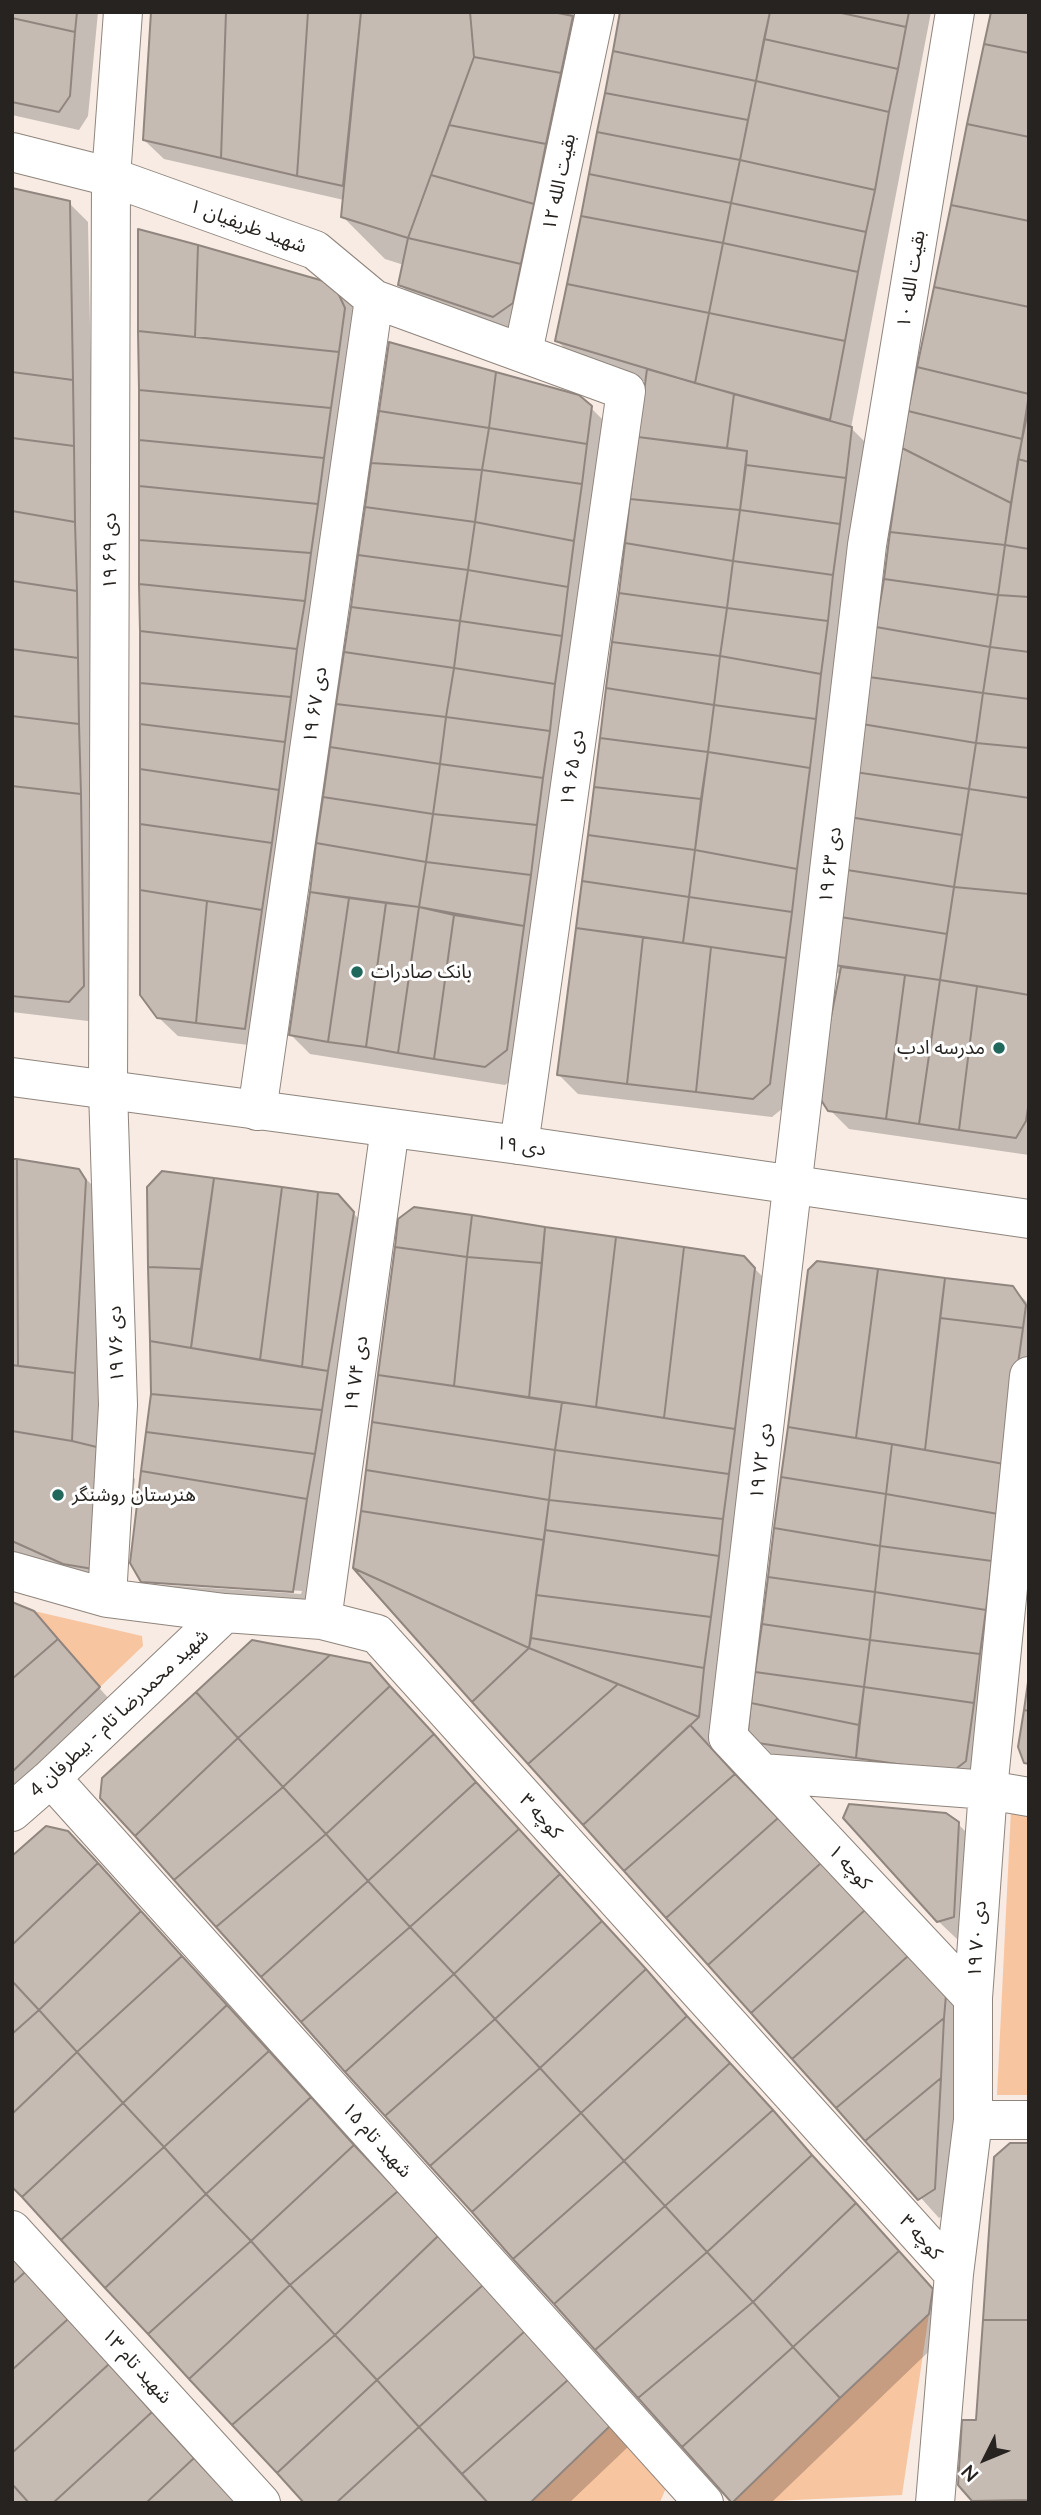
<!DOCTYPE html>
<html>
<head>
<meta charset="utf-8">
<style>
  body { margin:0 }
  #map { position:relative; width:1041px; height:2515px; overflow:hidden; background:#f7ebe3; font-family:Lato,sans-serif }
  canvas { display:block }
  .frame { position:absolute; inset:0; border:14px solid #272320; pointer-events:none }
  .north { position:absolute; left:950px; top:2424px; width:70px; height:70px; -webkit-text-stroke:5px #fff; paint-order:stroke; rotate:227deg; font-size:19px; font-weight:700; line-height:28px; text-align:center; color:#272320 }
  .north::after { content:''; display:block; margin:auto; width:24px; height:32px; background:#272320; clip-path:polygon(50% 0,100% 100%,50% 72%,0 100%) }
</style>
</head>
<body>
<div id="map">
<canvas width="1041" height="2515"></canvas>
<div class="frame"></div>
<div class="north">N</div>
</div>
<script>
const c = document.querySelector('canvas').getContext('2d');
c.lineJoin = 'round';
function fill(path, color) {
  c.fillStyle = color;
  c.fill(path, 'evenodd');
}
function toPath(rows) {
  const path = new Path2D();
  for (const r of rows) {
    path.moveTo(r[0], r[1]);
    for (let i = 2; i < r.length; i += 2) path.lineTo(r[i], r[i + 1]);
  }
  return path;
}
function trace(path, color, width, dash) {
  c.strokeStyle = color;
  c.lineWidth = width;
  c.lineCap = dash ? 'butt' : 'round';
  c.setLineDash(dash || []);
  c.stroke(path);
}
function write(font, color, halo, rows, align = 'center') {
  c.font = font + ' Lato,"Noto Sans Arabic",sans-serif';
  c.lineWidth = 6;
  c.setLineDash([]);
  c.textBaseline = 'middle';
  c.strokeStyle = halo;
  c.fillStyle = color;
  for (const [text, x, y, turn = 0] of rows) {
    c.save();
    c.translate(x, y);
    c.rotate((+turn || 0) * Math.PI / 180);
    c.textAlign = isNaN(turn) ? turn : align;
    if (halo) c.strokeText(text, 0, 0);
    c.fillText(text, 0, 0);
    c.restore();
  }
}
fill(toPath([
  [34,1611,142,1636,143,1646,100,1687],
  [1011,1810,1029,1813,1029,2095,997,2095],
  [929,2314,902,2495,732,2503,840,2398],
  [611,2425,667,2486,660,2502,530,2503]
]), '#f8c5a1');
fill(toPath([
  [12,12,98,12,88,116,79,130,12,115],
  [153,12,596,12,513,335,420,304,400,284,404,265,385,259,343,217,344,200,164,159,144,140],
  [623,12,931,12,851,428,871,448,851,811,1029,12,1029,1155,849,1129,830,1110,841,976,828,964,789,1103,772,1117,578,1094,559,1075,647,382,577,360,557,341],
  [12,190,69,203,88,222,103,1006,88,1021,12,1012],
  [140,231,333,286,353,306,363,328,264,1047,178,1036,158,1017,142,994],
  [390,345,591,408,610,427,526,1070,505,1085,310,1054,290,1034],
  [12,1160,78,1171,106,1199,108,1451,135,1479,120,1595,12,1555],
  [162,1173,337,1196,372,1233,312,1610,162,1600,142,1581],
  [148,1580,302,1591,301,1594,148,1584],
  [400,1220,744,1258,772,1286,717,1737,707,1745,965,2016,953,2208,939,2218,355,1568],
  [810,1271,1012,1288,1029,1304,1029,1444,985,1781,779,1762,750,1731],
  [12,1604,33,1613,117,1708,12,1802],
  [369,1665,951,2309,948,2333,771,2503,735,2503,102,1797],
  [958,1824,977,1843,972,1936,958,1940,938,1921],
  [47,1828,629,2446,569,2503,306,2503],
  [1029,2144,1029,2503,976,2503,960,2485,977,2422]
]), '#0003');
const building = toPath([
  [12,12,77,12,75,32,12,18,12,12],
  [151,12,226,12,221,158,143,140,151,12],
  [226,12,308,12,297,176,221,158,226,12],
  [308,12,361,12,343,186,297,176,308,12],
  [361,12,470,12,474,57,408,238,341,217,361,12],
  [470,12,553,12,573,16,561,73,474,57,470,12],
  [620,12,770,12,756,81,613,51,620,12],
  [770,12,837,12,906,27,898,69,764,39,770,12],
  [837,12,909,12,906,27,837,12],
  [991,12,1029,12,1029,53,984,44,991,12],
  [12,18,75,32,70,96,59,112,12,102,12,18],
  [764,39,898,69,889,112,756,81,764,39],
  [984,44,1029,53,1029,137,967,124,984,44],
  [613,51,756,81,748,120,605,93,613,51],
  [474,57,561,73,546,144,449,125,474,57],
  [756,81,889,112,875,190,740,160,756,81],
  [605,93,748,120,740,160,597,132,605,93],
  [967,124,1029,137,1029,221,951,205,967,124],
  [449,125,546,144,534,204,431,175,449,125],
  [597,132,740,160,731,203,589,174,597,132],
  [740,160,875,190,866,232,731,203,740,160],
  [589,174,731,203,723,243,581,216,589,174],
  [431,175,534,204,521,264,408,238,431,175],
  [12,188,70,201,73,380,12,372,12,188],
  [731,203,866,232,858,272,723,243,731,203],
  [951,205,1029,221,1029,307,934,287,951,205],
  [581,216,723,243,709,313,567,284,581,216],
  [138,229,198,245,195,337,138,331,138,229],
  [408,238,521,264,513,303,493,317,398,285,408,238],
  [723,243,858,272,845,341,709,313,723,243],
  [198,245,334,284,345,308,339,352,195,337,198,245],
  [567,284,709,313,695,383,555,341,567,284],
  [934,287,1029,307,1029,394,917,367,934,287],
  [709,313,845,341,830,420,695,383,709,313],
  [138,331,339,352,331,408,139,390,138,331],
  [389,342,496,372,489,428,379,411,389,342],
  [917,367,1029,394,1022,439,908,411,917,367],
  [647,369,734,394,727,448,638,437,647,369],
  [12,372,73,380,74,446,12,438,12,372],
  [496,372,579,395,592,406,587,444,489,428,496,372],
  [139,390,331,408,324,458,139,440,139,390],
  [734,394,852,427,846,478,746,465,747,451,727,448,734,394],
  [1029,406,1029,462,1018,459,1029,406],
  [379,411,489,428,482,470,371,463,379,411],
  [908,411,1022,439,1011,503,902,448,908,411],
  [489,428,587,444,582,484,482,470,489,428],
  [638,437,747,451,740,510,630,499,638,437],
  [12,438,74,446,75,522,12,511,12,438],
  [139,440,324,458,318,504,139,486,139,440],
  [902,448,1011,503,1005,545,890,532,902,448],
  [1018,459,1029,462,1029,549,1005,545,1018,459],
  [371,463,482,470,475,522,365,507,371,463],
  [746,465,846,478,840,524,740,510,746,465],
  [482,470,582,484,574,541,475,522,482,470],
  [139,486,318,504,311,553,139,540,139,486],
  [630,499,740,510,733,561,625,543,630,499],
  [365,507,475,522,468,570,358,555,365,507],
  [740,510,840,524,833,575,733,561,740,510],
  [12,511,75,522,77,591,12,581,12,511],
  [475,522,574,541,568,587,468,570,475,522],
  [890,532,1005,545,998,595,884,579,890,532],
  [139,540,311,553,305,601,139,584,139,540],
  [625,543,733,561,727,608,619,593,625,543],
  [1005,545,1029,549,1029,597,998,595,1005,545],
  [358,555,468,570,460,621,351,607,358,555],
  [733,561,833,575,828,621,727,608,733,561],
  [468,570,568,587,562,636,460,621,468,570],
  [884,579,998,595,990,647,876,627,884,579],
  [12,581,77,591,78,658,12,649,12,581],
  [139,584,305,601,297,649,140,631,139,584],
  [619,593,727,608,720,656,612,642,619,593],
  [998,595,1029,597,1029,652,990,647,998,595],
  [351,607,460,621,454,668,344,652,351,607],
  [727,608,828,621,821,674,720,656,727,608],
  [460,621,562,636,555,684,454,668,460,621],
  [876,627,990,647,983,693,869,677,876,627],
  [140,631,297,649,291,697,140,683,140,631],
  [612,642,720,656,714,705,606,688,612,642],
  [990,647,1029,652,1029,699,983,693,990,647],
  [12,649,78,658,79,724,12,716,12,649],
  [344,652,454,668,446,717,336,704,344,652],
  [720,656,821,674,816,719,714,705,720,656],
  [454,668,555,684,550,731,446,717,454,668],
  [869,677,983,693,976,743,862,724,869,677],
  [140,683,291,697,285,742,140,724,140,683],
  [606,688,714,705,708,752,600,738,606,688],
  [983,693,1029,699,1029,748,976,743,983,693],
  [336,704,446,717,440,764,330,747,336,704],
  [714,705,816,719,810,768,708,752,714,705],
  [12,716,79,724,81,794,12,786,12,716],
  [446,717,550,731,543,778,440,764,446,717],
  [140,724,285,742,279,790,140,769,140,724],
  [862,724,976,743,969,789,855,772,862,724],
  [600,738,708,752,701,799,594,787,600,738],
  [976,743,1029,748,1029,798,969,789,976,743],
  [330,747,440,764,433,814,323,797,330,747],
  [708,752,810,768,797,869,695,850,708,752],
  [440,764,543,778,537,825,433,814,440,764],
  [140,769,279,790,272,843,140,824,140,769],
  [855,772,969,789,962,835,849,817,855,772],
  [12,786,81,794,84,986,69,1002,12,996,12,786],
  [594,787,701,799,695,850,588,835,594,787],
  [969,789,1029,798,1029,894,954,887,969,789],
  [323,797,433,814,426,862,316,843,323,797],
  [433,814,537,825,531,875,426,862,433,814],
  [849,817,962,835,954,887,841,869,849,817],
  [140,824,272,843,262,910,140,890,140,824],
  [588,835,695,850,689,897,582,881,588,835],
  [316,843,426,862,419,907,310,892,316,843],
  [695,850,797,869,792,912,689,897,695,850],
  [426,862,531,875,524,926,419,907,426,862],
  [841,869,954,887,947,934,834,916,841,869],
  [582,881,689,897,683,943,576,928,582,881],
  [954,887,1029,894,1029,995,940,980,954,887],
  [140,890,207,901,196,1023,157,1018,140,995,140,890],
  [310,892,349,898,328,1042,289,1035,310,892],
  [689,897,792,912,786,958,683,943,689,897],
  [349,898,386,903,366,1047,328,1042,349,898],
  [207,901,262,910,245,1029,196,1023,207,901],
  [386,903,419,907,398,1053,366,1047,386,903],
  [419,907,454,915,434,1059,398,1053,419,907],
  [454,915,524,926,507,1050,485,1067,434,1059,454,915],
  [834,916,947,934,940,980,827,964,834,916],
  [576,928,643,937,627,1084,557,1075,576,928],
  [643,937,711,947,696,1092,627,1084,643,937],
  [711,947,786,958,770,1084,753,1099,696,1092,711,947],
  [841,967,905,975,886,1119,828,1111,816,1092,841,967],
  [905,975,940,980,919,1124,886,1119,905,975],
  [940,980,977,986,959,1130,919,1124,940,980],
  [977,986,1029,995,1029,1101,1026,1121,1016,1138,959,1130,977,986],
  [12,1159,17,1159,18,1366,12,1365,12,1159],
  [17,1159,79,1169,86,1180,75,1373,18,1366,17,1159],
  [162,1171,214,1178,201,1269,148,1267,147,1187,162,1171],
  [214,1178,282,1187,260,1360,191,1348,214,1178],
  [282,1187,318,1192,302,1367,260,1360,282,1187],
  [318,1192,338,1194,354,1212,328,1371,302,1367,318,1192],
  [414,1207,472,1215,467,1257,395,1247,398,1219,414,1207],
  [472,1215,545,1227,542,1263,467,1257,472,1215],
  [545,1227,616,1237,596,1407,529,1398,545,1227],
  [616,1237,684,1247,664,1418,596,1407,616,1237],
  [395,1247,467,1257,454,1386,378,1375,395,1247],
  [684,1247,744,1256,755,1268,735,1429,664,1418,684,1247],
  [467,1257,542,1263,529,1398,454,1386,467,1257],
  [817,1261,878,1269,856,1438,788,1427,808,1270,817,1261],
  [148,1267,201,1269,191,1348,150,1341,148,1267],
  [878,1269,945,1278,925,1450,856,1438,878,1269],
  [945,1278,1013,1286,1026,1305,1023,1328,940,1318,945,1278],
  [940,1318,1023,1328,1004,1464,925,1450,940,1318],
  [150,1341,328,1371,322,1410,151,1394,150,1341],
  [12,1365,75,1373,72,1441,12,1431,12,1365],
  [378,1375,562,1402,555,1450,372,1422,378,1375],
  [151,1394,322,1410,315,1454,146,1432,151,1394],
  [562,1402,735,1429,729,1474,555,1450,562,1402],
  [372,1422,555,1450,549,1500,366,1470,372,1422],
  [788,1427,892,1444,886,1494,781,1477,788,1427],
  [12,1431,72,1441,109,1450,93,1569,63,1564,12,1541,12,1431],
  [146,1432,315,1454,307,1499,141,1471,146,1432],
  [892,1444,1004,1464,998,1514,886,1494,892,1444],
  [555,1450,729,1474,723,1519,549,1500,555,1450],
  [366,1470,549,1500,544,1540,361,1511,366,1470],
  [141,1471,307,1499,293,1592,141,1582,130,1563,141,1471],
  [781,1477,886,1494,880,1546,774,1528,781,1477],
  [886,1494,998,1514,992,1561,880,1546,886,1494],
  [549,1500,723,1519,719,1556,545,1530,549,1500],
  [361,1511,544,1540,529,1648,353,1568,361,1511],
  [774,1528,880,1546,875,1592,768,1577,774,1528],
  [545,1530,719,1556,711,1617,536,1595,545,1530],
  [880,1546,992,1561,986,1610,875,1592,880,1546],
  [353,1568,529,1648,472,1702,353,1568],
  [768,1577,875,1592,870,1640,762,1624,768,1577],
  [875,1592,986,1610,980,1654,870,1640,875,1592],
  [536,1595,711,1617,704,1668,531,1638,536,1595],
  [12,1602,34,1611,58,1639,12,1679,12,1602],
  [762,1624,870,1640,864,1687,755,1672,762,1624],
  [531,1638,704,1668,699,1717,529,1648,531,1638],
  [58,1639,100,1687,12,1772,12,1679,58,1639],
  [252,1640,330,1655,238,1738,196,1692,252,1640],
  [870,1640,980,1654,974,1703,864,1687,870,1640],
  [529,1648,618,1684,528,1764,472,1702,529,1648],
  [330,1655,370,1663,390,1686,283,1787,238,1738,330,1655],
  [755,1672,864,1687,859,1725,751,1703,755,1672],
  [1029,1675,1029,1711,1024,1710,1029,1675],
  [618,1684,699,1717,583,1825,528,1764,618,1684],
  [390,1686,434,1734,326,1834,283,1787,390,1686],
  [864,1687,974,1703,966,1761,952,1772,856,1758,864,1687],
  [196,1692,238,1738,135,1836,100,1798,102,1778,196,1692],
  [751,1703,859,1725,856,1758,758,1743,748,1731,751,1703],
  [1024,1710,1029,1711,1029,1764,1024,1763,1018,1747,1024,1710],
  [690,1725,735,1774,624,1871,583,1825,690,1725],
  [434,1734,476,1782,368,1881,326,1834,434,1734],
  [238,1738,283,1787,174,1880,135,1836,238,1738],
  [735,1774,778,1818,666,1918,624,1871,735,1774],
  [476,1782,519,1829,410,1927,368,1881,476,1782],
  [283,1787,326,1834,216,1927,174,1880,283,1787],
  [849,1804,946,1813,959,1822,954,1917,937,1922,843,1818,849,1804],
  [778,1818,821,1863,708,1965,666,1918,778,1818],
  [46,1826,68,1831,98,1863,12,1945,12,1856,46,1826],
  [519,1829,560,1874,454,1974,410,1927,519,1829],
  [326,1834,368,1881,261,1977,216,1927,326,1834],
  [98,1863,141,1911,39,2010,12,1981,12,1945,98,1863],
  [821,1863,865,1910,751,2013,708,1965,821,1863],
  [560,1874,602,1921,495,2019,454,1974,560,1874],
  [368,1881,410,1927,301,2022,261,1977,368,1881],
  [865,1910,908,1956,792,2059,751,2013,865,1910],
  [141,1911,182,1956,77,2052,39,2010,141,1911],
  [602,1921,646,1969,540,2068,495,2019,602,1921],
  [410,1927,454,1974,345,2072,301,2022,410,1927],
  [182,1956,227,2005,123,2103,77,2052,182,1956],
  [908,1956,946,1995,944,2018,836,2108,792,2059,908,1956],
  [646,1969,687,2016,581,2113,540,2068,646,1969],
  [454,1974,495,2019,385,2116,345,2072,454,1974],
  [12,1981,39,2010,12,2034,12,1981],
  [227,2005,269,2051,164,2147,123,2103,227,2005],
  [39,2010,77,2052,12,2114,12,2034,39,2010],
  [687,2016,730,2063,624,2161,581,2113,687,2016],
  [944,2018,941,2078,865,2141,836,2108,944,2018],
  [495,2019,540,2068,430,2166,385,2116,495,2019],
  [269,2051,311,2097,206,2194,164,2147,269,2051],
  [77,2052,123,2103,22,2197,12,2187,12,2114,77,2052],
  [730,2063,773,2110,665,2206,624,2161,730,2063],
  [540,2068,581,2113,472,2212,430,2166,540,2068],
  [941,2078,935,2189,918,2200,865,2141,941,2078],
  [311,2097,354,2145,251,2241,206,2194,311,2097],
  [123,2103,164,2147,61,2240,22,2197,123,2103],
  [773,2110,812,2155,707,2252,665,2206,773,2110],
  [581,2113,624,2161,513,2259,472,2212,581,2113],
  [1010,2143,1029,2143,1029,2320,983,2320,994,2157,1010,2143],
  [354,2145,398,2191,290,2285,251,2241,354,2145],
  [164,2147,206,2194,105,2288,61,2240,164,2147],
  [812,2155,856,2203,753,2302,707,2252,812,2155],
  [624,2161,665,2206,554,2304,513,2259,624,2161],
  [398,2191,438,2236,335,2335,290,2285,398,2191],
  [206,2194,251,2241,148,2334,105,2288,206,2194],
  [856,2203,899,2251,793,2347,753,2302,856,2203],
  [665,2206,707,2252,595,2350,554,2304,665,2206],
  [438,2236,483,2285,377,2380,335,2335,438,2236],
  [251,2241,290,2285,189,2379,148,2334,251,2241],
  [899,2251,933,2289,929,2314,840,2398,793,2347,899,2251],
  [707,2252,753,2302,638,2398,595,2350,707,2252],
  [12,2258,25,2272,12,2284,12,2258],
  [25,2272,68,2319,12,2370,12,2284,25,2272],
  [290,2285,335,2335,232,2425,189,2379,290,2285],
  [483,2285,525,2331,419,2427,377,2380,483,2285],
  [753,2302,793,2347,682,2447,638,2398,753,2302],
  [68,2319,109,2364,12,2453,12,2370,68,2319],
  [983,2320,1029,2320,1029,2500,972,2501,958,2485,962,2420,976,2420,983,2320],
  [525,2331,569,2379,462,2474,419,2427,525,2331],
  [335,2335,377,2380,277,2473,232,2425,335,2335],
  [793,2347,840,2398,732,2503,682,2447,793,2347],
  [109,2364,152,2412,53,2503,29,2503,12,2484,12,2453,109,2364],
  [569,2379,611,2425,530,2503,488,2503,462,2474,569,2379],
  [377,2380,419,2427,336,2503,304,2503,277,2473,377,2380],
  [152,2412,194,2458,146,2503,53,2503,152,2412],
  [419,2427,488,2503,336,2503,419,2427],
  [194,2458,236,2503,146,2503,194,2458],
  [12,2484,29,2503,12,2503,12,2484]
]);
fill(building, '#c6bbb3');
trace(building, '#91867f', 2);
const street = toPath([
  [955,12,867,545,728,1737,973,1998],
  [12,152,111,177,315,250,374,299,626,391,519,1145],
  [523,352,595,12],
  [257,1111,374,299],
  [12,1571,107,1598,225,1613,322,1620,377,1634,954,2274],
  [107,1598,118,1405,108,1090,111,177,123,12],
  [322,1620,390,1128],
  [762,1773,988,1790,1029,1797],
  [51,1778,704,2503],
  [12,1812,51,1778,225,1613],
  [973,2120,1029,2120],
  [12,2230,261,2503],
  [935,2503,954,2274,973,2120,973,1998,988,1790,1029,1376]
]);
const secondary = toPath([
  [12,1077,519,1145,1029,1219]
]);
trace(street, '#8f857d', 40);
trace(secondary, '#8f857d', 40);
trace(street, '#fff', 38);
trace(secondary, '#fff', 38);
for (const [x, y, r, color] of [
  [357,972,7,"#20675c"],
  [999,1048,7,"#20675c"],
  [58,1495,7,"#20675c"]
]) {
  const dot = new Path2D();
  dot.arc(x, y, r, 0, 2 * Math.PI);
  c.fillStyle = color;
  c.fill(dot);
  trace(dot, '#fff', 2.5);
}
write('19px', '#272320', '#fff', [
  ["بقیت الله ۱۲",559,182,-78],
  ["شهید ظریفیان ۱",248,226,20],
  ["بقیت الله ۱۰",911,279,-81],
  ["۱۹ دی ۶۹",110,551,-90],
  ["۱۹ دی ۶۷",315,705,-82],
  ["۱۹ دی ۶۵",572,768,-82],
  ["۱۹ دی ۶۳",830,865,-83],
  ["۱۹ دی",521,1146,8],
  ["۱۹ دی ۷۶",116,1344,-92],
  ["۱۹ دی ۷۴",356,1374,-82],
  ["۱۹ دی ۷۲",761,1461,-83],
  ["شهید محمدرضا تام - بیطرفان 4",119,1713,-43],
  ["کوچه ۳",541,1816,48],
  ["کوچه ۱",850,1867,47],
  ["۱۹ دی ۷۰",977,1939,-86],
  ["شهید تام ۱۵",377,2140,48],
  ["کوچه ۳",921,2237,48],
  ["شهید تام ۱۳",137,2366,48]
]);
write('19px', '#272320', '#fff', [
  ["بانک صادرات",371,972],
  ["مدرسه ادب",985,1048,"right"],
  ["هنرستان روشنگر",72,1495]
], 'left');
</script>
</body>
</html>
